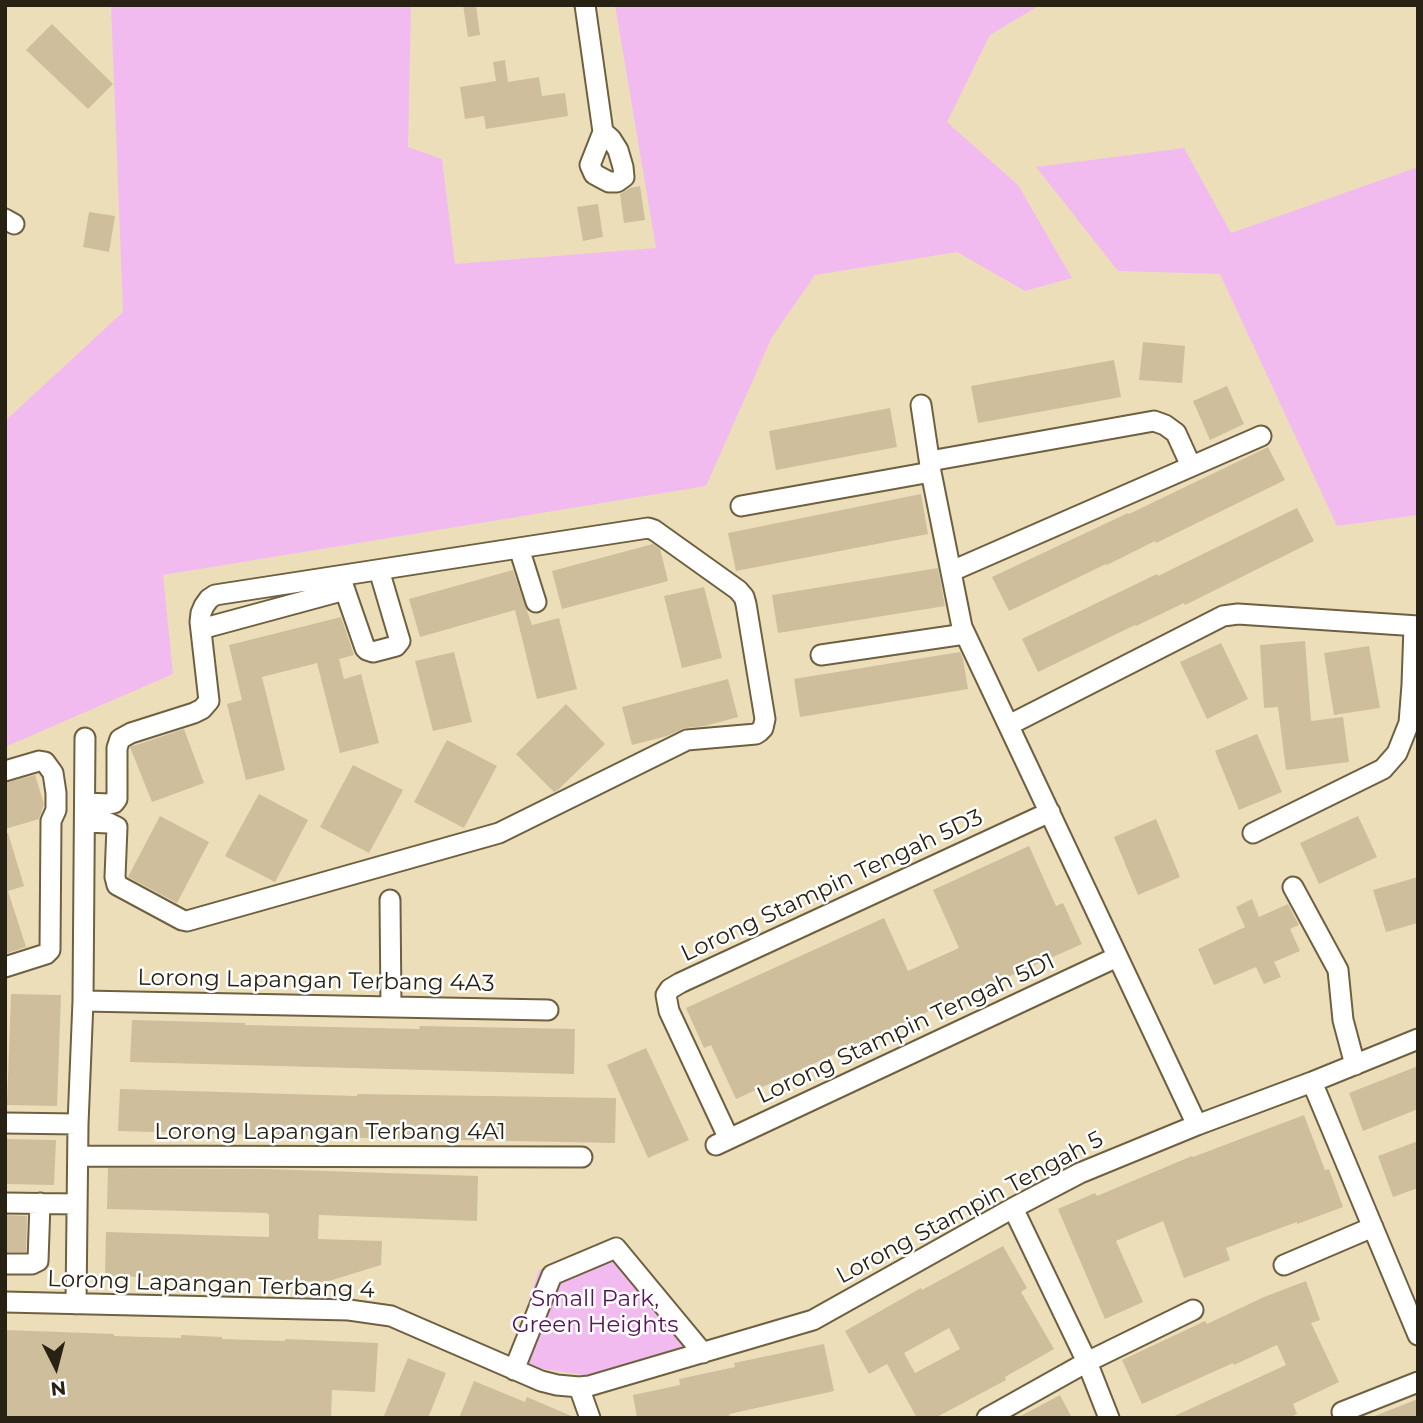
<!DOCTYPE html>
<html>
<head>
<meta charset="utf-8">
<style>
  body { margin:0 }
  #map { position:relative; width:1423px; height:1423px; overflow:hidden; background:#eddeba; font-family:Montserrat,sans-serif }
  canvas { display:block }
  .frame { position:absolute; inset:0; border:7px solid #282214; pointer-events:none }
  .north { position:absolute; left:21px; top:1332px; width:70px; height:70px; -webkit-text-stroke:5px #fff; paint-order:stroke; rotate:174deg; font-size:19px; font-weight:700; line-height:28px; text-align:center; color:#282214 }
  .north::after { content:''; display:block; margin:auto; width:24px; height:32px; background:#282214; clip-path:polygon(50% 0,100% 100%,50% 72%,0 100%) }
</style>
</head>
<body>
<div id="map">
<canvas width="1423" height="1423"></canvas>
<div class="frame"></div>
<div class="north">N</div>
</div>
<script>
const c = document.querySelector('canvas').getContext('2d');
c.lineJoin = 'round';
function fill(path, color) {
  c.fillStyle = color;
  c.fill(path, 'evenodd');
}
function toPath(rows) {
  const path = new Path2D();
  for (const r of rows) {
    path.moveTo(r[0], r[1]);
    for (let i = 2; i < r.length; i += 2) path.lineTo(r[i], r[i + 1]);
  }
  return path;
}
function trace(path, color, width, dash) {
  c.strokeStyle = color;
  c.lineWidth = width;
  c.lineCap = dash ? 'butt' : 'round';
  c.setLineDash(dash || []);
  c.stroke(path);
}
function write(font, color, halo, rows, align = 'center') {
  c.font = font + ' Montserrat,sans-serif';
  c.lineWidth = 5;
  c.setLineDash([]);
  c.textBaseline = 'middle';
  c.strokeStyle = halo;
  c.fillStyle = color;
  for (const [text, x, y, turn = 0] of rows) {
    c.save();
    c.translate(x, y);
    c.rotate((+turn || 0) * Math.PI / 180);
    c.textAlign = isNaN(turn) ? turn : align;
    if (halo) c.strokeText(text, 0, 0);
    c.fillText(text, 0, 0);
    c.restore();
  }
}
fill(toPath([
  [111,5,411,5,408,147,442,159,455,264,656,248,615,5,669,5,675,7,676,5,1040,5,990,35,947,122,1018,185,1072,278,1025,291,957,252,815,275,772,337,706,486,163,575,173,674,5,747,5,421,123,312],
  [1184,148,1231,233,1418,167,1418,515,1337,526,1220,274,1118,271,1036,167],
  [621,1240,702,1339,673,1351,590,1376,537,1368,510,1356,539,1270]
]), '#f2bbf0');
fill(toPath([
  [463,5,476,5,480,35,468,37],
  [52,24,113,84,88,109,26,50],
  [505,60,508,82,539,77,542,96,565,93,568,116,486,129,484,116,465,119,460,87,496,81,493,62],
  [640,186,645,220,624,223,620,194,630,188],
  [598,204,603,237,583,241,577,207],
  [89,212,115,216,109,252,83,247],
  [1143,342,1185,346,1182,383,1139,380],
  [1114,360,1121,397,978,423,971,386],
  [1227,386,1244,424,1210,440,1193,401],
  [890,408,897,447,776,470,769,431],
  [1268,447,1285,480,1156,543,1155,541,1107,565,1106,564,1009,611,992,577,1128,513,1129,514],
  [921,494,928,534,736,571,728,533],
  [1297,508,1314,541,1185,605,1184,603,1136,626,1135,625,1038,672,1022,639,1157,574,1158,576],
  [653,544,660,549,668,581,562,609,552,571],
  [938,568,945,606,778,633,772,595],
  [513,570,532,625,559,618,577,689,537,699,515,610,420,637,409,599],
  [704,587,722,658,682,668,664,596],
  [341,617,354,655,339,659,344,679,361,674,379,743,340,753,317,663,262,677,285,770,246,780,227,704,242,700,229,645],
  [1305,641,1311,721,1343,717,1349,762,1286,770,1278,707,1264,708,1260,645],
  [1221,643,1248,699,1207,719,1180,662],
  [1369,646,1380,708,1334,715,1324,653],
  [454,652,472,722,433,731,415,661],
  [960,652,963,659,968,689,800,717,794,679],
  [728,679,738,717,705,726,685,728,667,736,632,745,622,707],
  [566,704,605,744,558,790,554,792,516,754],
  [184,729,204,783,152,802,130,747],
  [1257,734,1282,792,1239,810,1215,751],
  [447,740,497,766,464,828,414,802],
  [353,765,403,790,369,853,320,827],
  [35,775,44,804,39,819,5,829,5,783],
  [259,794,308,820,275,882,225,856],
  [160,816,209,842,177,903,128,877],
  [1358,816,1377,857,1319,884,1300,843],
  [1156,819,1180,877,1138,895,1114,837],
  [5,833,8,833,24,886,8,891,26,947,5,954],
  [1029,846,1056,906,1063,903,1082,944,983,988,982,987,736,1099,711,1045,704,1048,686,1008,884,918,908,971,959,948,933,890],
  [1418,877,1418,923,1386,932,1373,890],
  [1252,899,1259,917,1288,904,1299,925,1290,929,1300,951,1274,962,1281,977,1264,984,1256,967,1214,985,1198,949,1245,927,1236,907],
  [11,994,61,995,57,1106,7,1105],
  [132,1020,245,1023,245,1025,419,1029,420,1026,575,1029,574,1074,130,1062],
  [646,1048,689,1140,648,1158,607,1065],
  [1418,1066,1418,1109,1363,1131,1349,1093],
  [120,1089,357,1096,357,1094,616,1098,615,1143,405,1139,118,1131],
  [1304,1115,1325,1170,1329,1169,1343,1207,1297,1224,1297,1222,1226,1248,1230,1260,1184,1278,1163,1221,1116,1241,1143,1302,1105,1319,1058,1209,1095,1193,1097,1196,1192,1156,1193,1157],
  [6,1139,56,1140,54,1185,5,1184],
  [1418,1141,1418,1188,1393,1197,1378,1156],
  [108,1168,265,1169,478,1176,477,1221,319,1215,318,1239,382,1241,381,1265,326,1282,105,1276,106,1232,269,1237,269,1215,267,1213,107,1209],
  [5,1215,27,1216,26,1252,5,1252],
  [1003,1246,1027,1288,1021,1292,1054,1349,1005,1377,1006,1380,935,1418,917,1418,887,1364,869,1374,845,1331,921,1288,922,1290],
  [949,1328,960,1349,915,1373,904,1353],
  [1306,1281,1320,1320,1311,1323,1339,1382,1293,1404,1297,1414,1289,1418,1170,1418,1286,1365,1277,1345,1234,1365,1233,1363,1142,1404,1122,1360,1205,1321,1207,1324,1264,1297],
  [5,1330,114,1334,114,1336,181,1338,181,1335,222,1337,222,1339,285,1341,285,1339,378,1343,375,1392,332,1390,331,1418,5,1418],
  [824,1344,834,1391,729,1414,730,1418,637,1418,633,1395,680,1385,679,1379,735,1367,734,1363],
  [408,1358,446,1373,428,1418,383,1418],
  [474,1381,525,1402,527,1397,576,1418,459,1418],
  [1060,1395,1072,1418,1017,1418],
  [1418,1399,1418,1418,1372,1418,1372,1417]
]), '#cebe9b');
const minor = toPath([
  [585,5,603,132,590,165,594,174,609,182,617,182,624,177,623,167,618,150,611,139,603,132],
  [5,219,14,224],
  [921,405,931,472,962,627,1197,1125],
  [930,461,1154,421,1165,425,1176,433,1191,466],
  [741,506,931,472],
  [519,548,536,602],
  [952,571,1261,436],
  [340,576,365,648,367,650,373,652,396,646,400,641,379,570],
  [201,629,345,590],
  [821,655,965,634],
  [1009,725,1223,616,1238,614,1418,626],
  [5,771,39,761,45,762,53,773,56,793,56,810,51,821,50,950,46,954,5,967],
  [85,803,109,804,114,803,117,799,117,748,120,739,131,733,194,713,202,709,209,701,200,622,201,613,204,606,209,599,215,595,648,528,654,530,738,590,744,597,746,604,765,719,763,728,759,732,756,734,687,740,499,833,187,921,182,920,117,885,115,877,117,827,109,823,85,822],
  [1253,833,1383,769,1397,753,1409,723,1412,685,1414,626],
  [1293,887,1338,970,1343,1020,1355,1065],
  [390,900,391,1007],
  [83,1001,548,1010],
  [1312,1082,1418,1335],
  [5,1123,78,1124],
  [729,1139,669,1011,666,995,670,989,680,983,1050,812],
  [716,1145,1117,957],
  [78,1156,582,1157],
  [5,1203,77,1204],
  [1013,1208,1087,1362,1109,1418],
  [5,1264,32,1264,38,1261,40,1203],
  [1284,1265,1373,1227],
  [5,1302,349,1310,391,1316,541,1381,557,1385,579,1387,589,1386,813,1320,1013,1208,1080,1173,1197,1125,1312,1082,1418,1039],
  [76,1304,78,1124,83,1001,85,738],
  [514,1370,552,1275,616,1248,703,1353],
  [579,1387,590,1418],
  [1342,1412,1418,1382],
  [987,1418,1087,1362,1193,1310]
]);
trace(minor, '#6e6040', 23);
trace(minor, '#fff', 19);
write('23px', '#282214', '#fff', [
  ["Lorong Stampin Tengah 5D3",832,886,-25],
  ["Lorong Lapangan Terbang 4A3",316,981,1],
  ["Lorong Stampin Tengah 5D1",906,1029,-25],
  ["Lorong Lapangan Terbang 4A1",330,1132],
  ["Lorong Stampin Tengah 5",970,1208,-28],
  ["Lorong Lapangan Terbang 4",211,1285,2]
]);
write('23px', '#59145b', '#fff', [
  ["Small Park,",595,1299],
  ["Green Heights",595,1325]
]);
</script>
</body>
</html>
